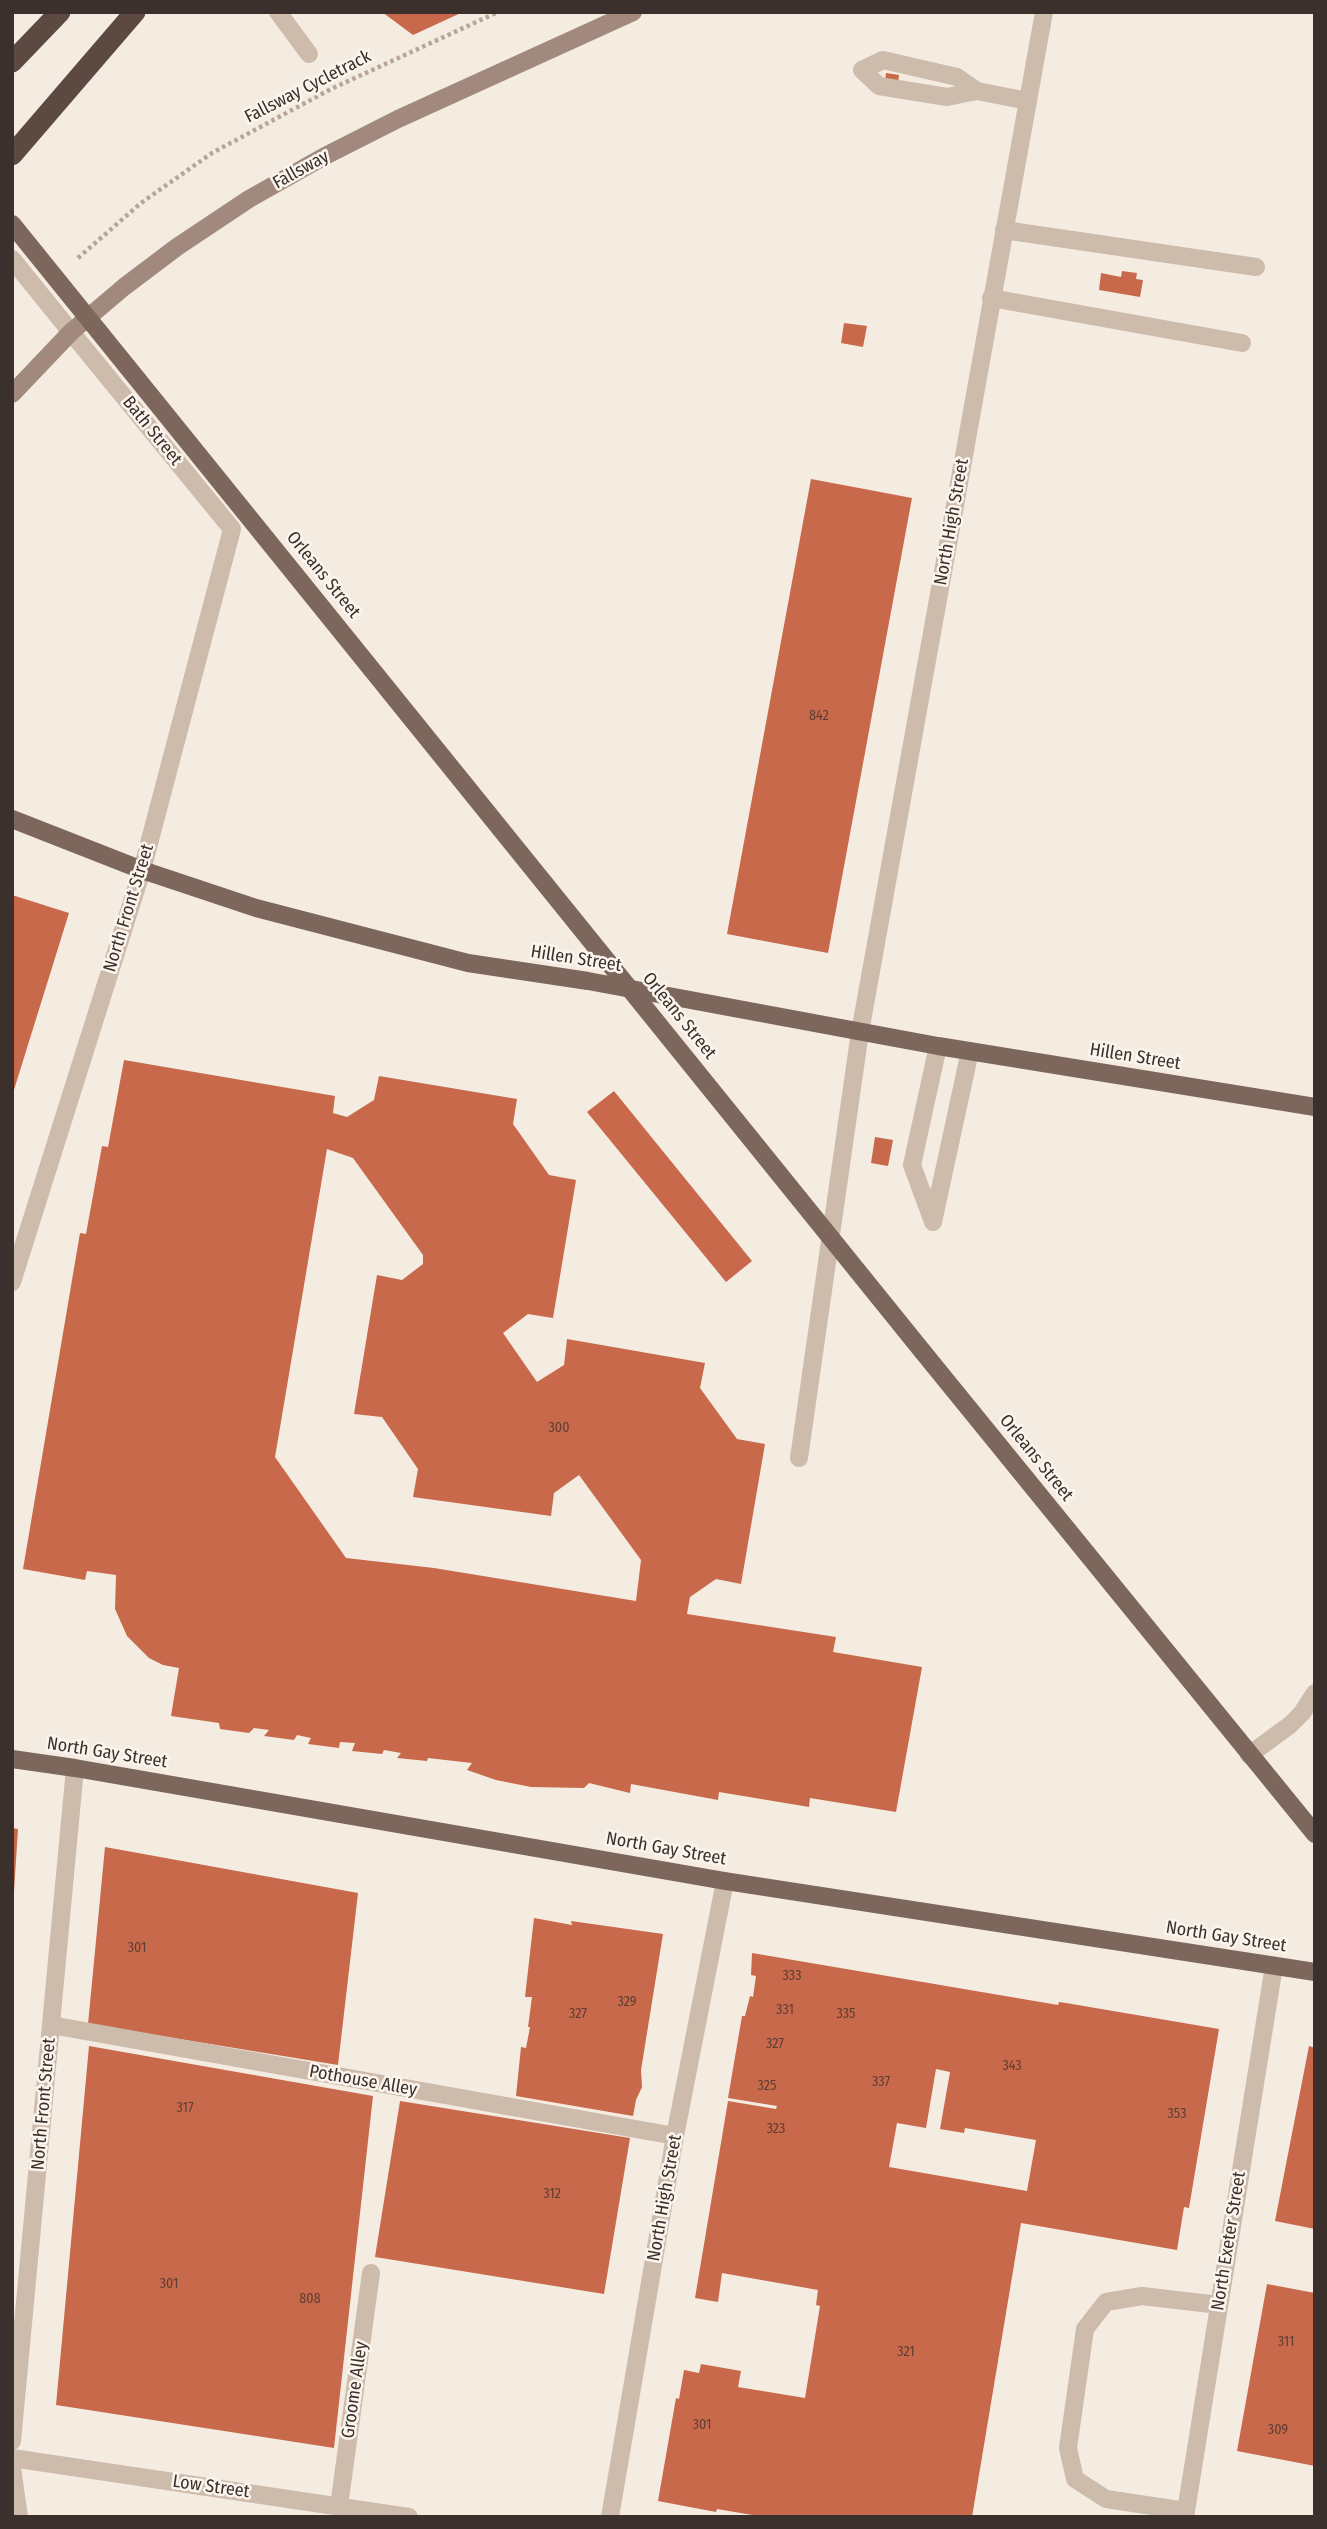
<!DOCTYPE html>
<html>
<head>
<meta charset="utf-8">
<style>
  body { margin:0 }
  #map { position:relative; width:1327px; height:2529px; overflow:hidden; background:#f4ebe1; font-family:"Fira Sans Condensed",sans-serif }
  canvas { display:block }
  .frame { position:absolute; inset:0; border:14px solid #3b302b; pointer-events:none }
</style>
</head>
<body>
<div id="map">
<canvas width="1327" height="2529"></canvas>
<div class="frame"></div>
</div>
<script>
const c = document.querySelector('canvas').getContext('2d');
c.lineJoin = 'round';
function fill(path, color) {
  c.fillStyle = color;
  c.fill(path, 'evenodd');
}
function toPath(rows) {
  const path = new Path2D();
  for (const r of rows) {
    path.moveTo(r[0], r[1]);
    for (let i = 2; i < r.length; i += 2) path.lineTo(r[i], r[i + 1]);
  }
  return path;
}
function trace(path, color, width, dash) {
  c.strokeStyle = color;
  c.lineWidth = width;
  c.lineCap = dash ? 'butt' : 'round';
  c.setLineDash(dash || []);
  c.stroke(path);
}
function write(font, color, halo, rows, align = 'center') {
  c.font = font + ' "Fira Sans Condensed",sans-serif';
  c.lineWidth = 5;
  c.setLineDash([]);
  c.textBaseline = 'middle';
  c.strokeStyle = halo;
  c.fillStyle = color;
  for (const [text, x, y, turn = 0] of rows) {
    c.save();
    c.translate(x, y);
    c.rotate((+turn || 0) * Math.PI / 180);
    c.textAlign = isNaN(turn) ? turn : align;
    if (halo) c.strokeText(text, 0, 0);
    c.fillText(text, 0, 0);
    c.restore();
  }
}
fill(toPath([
  [382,12,463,12,413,35],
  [886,73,899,75,898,84,885,82],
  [1122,271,1137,273,1136,279,1143,280,1140,297,1099,290,1101,273,1121,277],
  [844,323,867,326,863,347,841,343],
  [811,479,912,498,828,953,727,934],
  [12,895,69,913,13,1093,12,1093],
  [124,1060,335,1096,333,1113,347,1117,374,1100,379,1076,517,1099,513,1124,549,1175,576,1180,553,1318,528,1314,503,1333,537,1382,564,1365,567,1339,705,1363,700,1388,737,1439,765,1444,741,1584,716,1579,690,1597,687,1614,836,1637,833,1652,922,1667,896,1812,810,1798,809,1807,719,1792,718,1800,631,1784,630,1793,589,1783,584,1788,531,1787,496,1780,467,1770,472,1763,428,1758,427,1761,397,1758,401,1753,384,1750,382,1754,352,1751,355,1743,340,1742,339,1748,308,1744,311,1738,297,1735,294,1740,264,1736,269,1730,254,1728,249,1733,220,1729,219,1723,171,1716,179,1668,163,1665,149,1658,127,1636,115,1609,116,1575,87,1571,85,1580,23,1569,80,1233,86,1234,102,1146,108,1147],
  [327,1149,353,1158,423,1255,423,1264,402,1280,377,1275,354,1414,382,1417,418,1469,413,1497,551,1516,554,1493,579,1475,641,1560,636,1601,434,1568,346,1558,275,1457],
  [614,1091,752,1261,726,1282,587,1112],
  [875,1137,893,1140,888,1166,871,1163],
  [12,1828,18,1829,14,1892,12,1892],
  [105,1847,358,1893,338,2065,88,2024],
  [534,1918,572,1925,571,1921,663,1934,641,2070,642,2087,636,2100,633,2116,516,2096,521,2047,526,2048,530,2027,528,2027,532,1997,525,1997],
  [752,1953,1058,2005,1059,2002,1066,2003,1219,2029,1189,2208,1184,2207,1177,2250,1021,2223,972,2517,764,2517,717,2509,716,2512,658,2501,676,2398,679,2399,684,2370,699,2373,701,2364,741,2371,738,2387,805,2398,820,2306,816,2305,818,2290,722,2273,718,2302,695,2298,728,2101,776,2109,777,2106,728,2098,742,2016,745,2016,750,1996,753,1997,756,1976,751,1975],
  [936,2069,950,2072,940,2129,964,2133,965,2128,1036,2140,1027,2191,889,2167,897,2123,926,2128],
  [89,2046,373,2096,334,2448,56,2405],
  [1309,2046,1315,2048,1315,2229,1275,2221],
  [400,2101,630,2138,604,2294,375,2257],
  [1267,2284,1315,2293,1315,2466,1237,2451]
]), '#c8694b');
trace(toPath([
  [78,258,141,203,212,153,331,89,498,12]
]), '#b9a596', 4.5, [3.5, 3.5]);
trace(toPath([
  [278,12,309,54],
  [977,91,957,77,883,60,862,70,879,86,947,97,977,91,1028,101],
  [1004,230,1256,267],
  [12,259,71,332],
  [991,298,1242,343],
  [933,1222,912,1165,938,1046],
  [933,1222,970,1051],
  [799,1458,860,1032],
  [51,2025,675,2136],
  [339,2506,371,2273],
  [1186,2511,1106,2499,1075,2479,1068,2448,1085,2329,1106,2302,1142,2296,1219,2305]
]), '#cdbbac', 18);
trace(toPath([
  [860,1032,1044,12],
  [12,1282,142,870,232,529,71,332],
  [1249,1755,1290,1725,1302,1713,1315,1693],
  [12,2441,75,1768],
  [12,2458,409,2517],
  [12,2468,19,2517],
  [610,2517,675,2136,725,1881],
  [1185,2517,1274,1966]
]), '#cdbbac', 18);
trace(toPath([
  [12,394,71,332,124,287,177,247,249,199,325,156,398,119,633,12]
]), '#a18a7d', 18);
trace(toPath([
  [12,819,142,870,256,908,468,963,588,981,938,1046,1315,1107],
  [923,1352,1315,1834],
  [12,1759,75,1768,725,1881,1315,1972]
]), '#7d675c', 18);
trace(toPath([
  [12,62,60,12],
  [12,155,135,12]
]), '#5c4a42', 21);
trace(toPath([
  [12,224,923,1352]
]), '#7d675c', 18);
write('14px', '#5e3e33', null, [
  ["842",819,716],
  ["300",559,1428],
  ["301",137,1948],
  ["333",792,1976],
  ["329",627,2002],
  ["331",785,2010],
  ["327",578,2014],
  ["335",846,2014],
  ["327",775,2044],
  ["343",1012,2066],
  ["337",881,2082],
  ["325",767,2086],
  ["317",185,2108],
  ["353",1177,2114],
  ["323",776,2129],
  ["312",552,2194],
  ["301",169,2284],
  ["808",310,2299],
  ["311",1286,2342],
  ["321",906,2352],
  ["301",702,2425],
  ["309",1278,2430]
]);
write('18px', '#3b302b', '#fbf5ee', [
  ["Fallsway Cycletrack",308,87,-27],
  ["Fallsway",301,170,-29],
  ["Bath Street",152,431,51],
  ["North High Street",952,522,-80],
  ["Orleans Street",323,575,51],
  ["North Front Street",129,908,-73],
  ["Hillen Street",576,959,9],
  ["Orleans Street",679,1016,51],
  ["Hillen Street",1135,1057,9],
  ["Orleans Street",1036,1458,51],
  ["North Gay Street",107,1753,9],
  ["North Gay Street",666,1849,10],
  ["North Gay Street",1226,1937,9],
  ["Pothouse Alley",363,2081,10],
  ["North Front Street",44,2104,-85],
  ["North High Street",665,2198,-80],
  ["North Exeter Street",1229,2241,-81],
  ["Groome Alley",355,2390,-82],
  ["Low Street",211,2487,8]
]);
</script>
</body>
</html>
